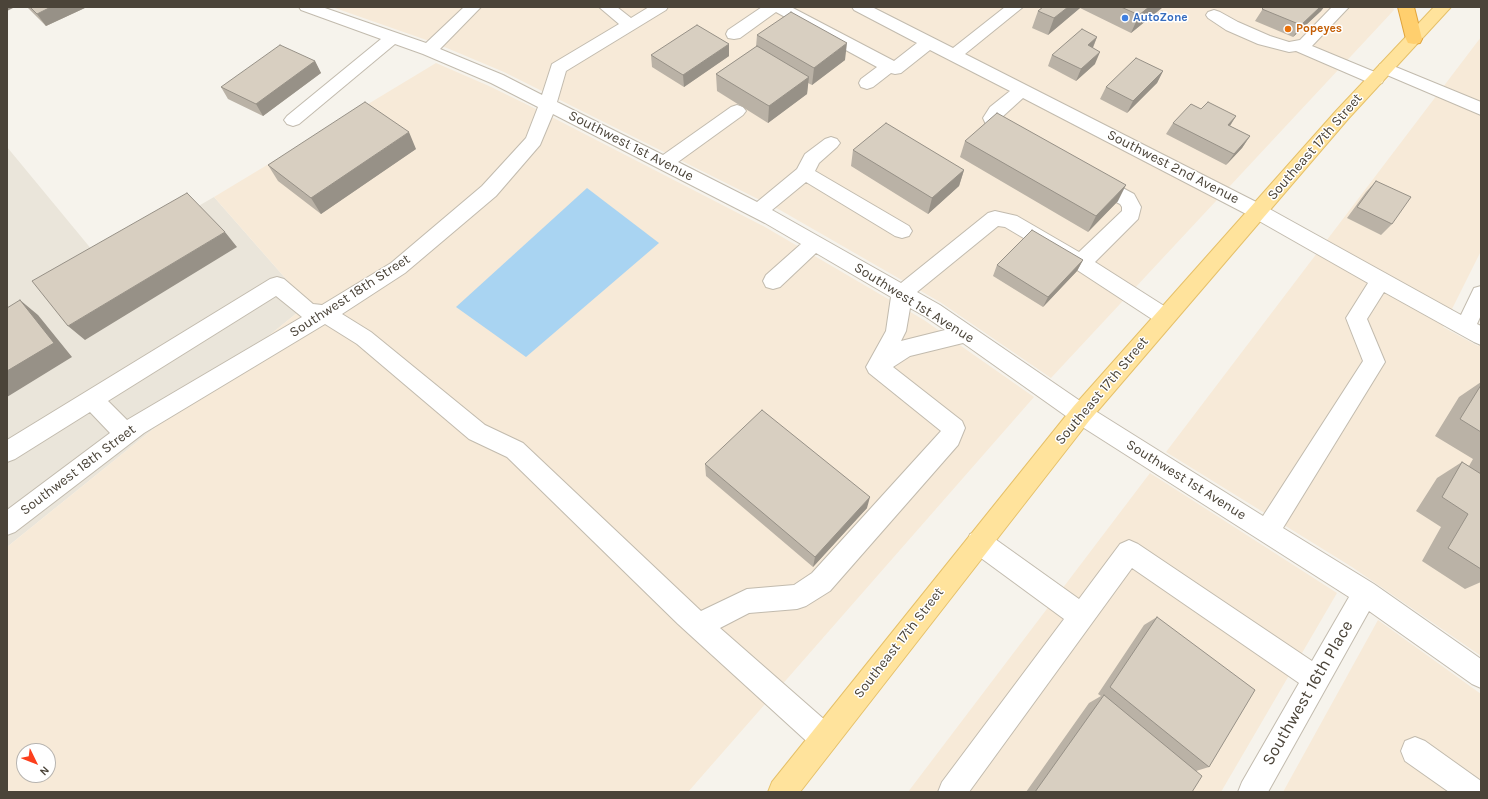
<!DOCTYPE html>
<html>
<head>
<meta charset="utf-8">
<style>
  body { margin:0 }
  #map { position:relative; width:1488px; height:799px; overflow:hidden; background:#f6f3ec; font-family:Karla,sans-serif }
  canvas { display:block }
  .frame { position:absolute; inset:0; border:8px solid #4b4439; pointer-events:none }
  .north { position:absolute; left:16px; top:743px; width:40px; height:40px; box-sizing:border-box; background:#fff; border:1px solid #b7b4b0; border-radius:50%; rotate:133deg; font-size:11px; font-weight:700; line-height:16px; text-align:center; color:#4b4439 }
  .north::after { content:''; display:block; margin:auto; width:14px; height:18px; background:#fc3f1d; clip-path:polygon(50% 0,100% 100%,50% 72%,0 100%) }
</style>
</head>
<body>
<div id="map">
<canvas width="1488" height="799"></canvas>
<div class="frame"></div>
<div class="north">N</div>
</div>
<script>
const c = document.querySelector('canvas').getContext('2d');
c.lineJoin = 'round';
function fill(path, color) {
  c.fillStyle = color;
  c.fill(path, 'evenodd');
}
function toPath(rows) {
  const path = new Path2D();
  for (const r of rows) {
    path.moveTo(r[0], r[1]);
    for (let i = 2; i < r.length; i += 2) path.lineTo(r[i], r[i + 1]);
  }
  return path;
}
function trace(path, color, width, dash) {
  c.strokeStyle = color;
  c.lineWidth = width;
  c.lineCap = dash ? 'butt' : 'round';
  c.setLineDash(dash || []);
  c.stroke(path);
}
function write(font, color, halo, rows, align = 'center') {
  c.font = font + ' Karla,sans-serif';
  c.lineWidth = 3;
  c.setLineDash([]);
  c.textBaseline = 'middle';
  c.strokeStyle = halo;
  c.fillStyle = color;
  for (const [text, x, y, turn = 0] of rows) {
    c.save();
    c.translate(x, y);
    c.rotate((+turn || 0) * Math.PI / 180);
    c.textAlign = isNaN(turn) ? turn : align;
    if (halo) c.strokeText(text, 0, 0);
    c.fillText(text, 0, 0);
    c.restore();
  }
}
fill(toPath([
  [7,147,102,262,214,197,308,304,7,547]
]), '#eae5da');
fill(toPath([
  [332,7,1393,7,1394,10,1051,378,940,302,780,210,504,72,435,43],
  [1481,37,1481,251,1443,327,1478,346,1481,340,1481,656,1352,567,1166,452],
  [436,63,489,86,540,111,765,227,924,320,1034,397,688,792,7,792,7,547,308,304,214,197],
  [24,751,48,751,48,775,24,775],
  [1150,473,1337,593,1221,792,908,792],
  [1378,620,1481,694,1481,792,1283,792]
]), '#f7ead8');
fill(toPath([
  [587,188,659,243,526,357,456,307]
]), '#a9d4f2');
const minor = toPath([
  [299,7,322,7,426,43,464,7,481,7,440,49,503,75,542,95,552,64,619,24,599,7,617,7,631,18,649,7,668,7,666,10,566,71,557,102,663,155,731,107,737,105,743,107,746,111,743,115,678,162,757,202,797,169,805,154,825,139,831,137,837,139,840,143,837,147,819,163,815,171,909,226,912,231,909,236,902,238,895,236,806,182,772,210,901,283,988,213,995,211,1017,216,1079,252,1122,211,1122,207,1120,204,1088,187,1086,182,1088,177,1095,175,1102,177,1134,194,1141,207,1138,219,1095,262,1172,311,1175,317,1172,323,1165,325,1158,323,1074,268,1005,227,998,226,917,292,940,305,1089,407,1263,516,1363,361,1346,318,1368,283,1252,217,1023,98,1001,118,1003,123,1018,132,1021,136,1018,140,1012,142,1006,140,989,131,983,118,990,107,1010,91,930,50,901,73,895,74,891,73,873,87,867,89,861,87,859,83,861,79,877,67,776,12,740,38,734,39,728,38,726,34,728,30,762,7,791,7,894,61,917,43,854,10,852,7,872,7,953,48,1005,7,1023,7,965,54,1266,207,1461,315,1474,288,1481,286,1481,315,1477,324,1481,326,1481,345,1474,342,1384,292,1367,319,1385,362,1283,528,1374,584,1481,659,1481,688,1472,684,1369,611,1268,792,1238,792,1242,782,1299,683,1132,568,969,792,938,792,942,782,1064,619,970,550,967,542,970,534,979,531,988,534,1079,599,1120,544,1129,540,1138,544,1312,661,1349,597,1073,421,963,343,910,356,893,367,962,421,965,428,958,445,830,591,806,606,797,609,749,613,720,628,834,728,838,738,834,748,824,752,814,748,678,624,507,457,469,439,357,344,325,324,144,433,15,532,7,535,7,510,110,433,90,412,15,459,7,462,7,440,270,279,277,277,284,279,313,304,322,305,391,263,482,186,526,138,538,107,491,83,423,54,395,44,299,124,293,126,287,124,284,120,287,116,381,39,301,10,299,7],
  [553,114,765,223,801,244,766,275,763,281,766,287,773,289,780,287,816,253,891,297,886,331,866,367,869,373,941,431,812,573,794,585,747,589,701,611,523,443,485,425,371,332,342,314,405,273,496,196,540,145,553,114],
  [276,296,302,317,127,420,108,401,276,296],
  [910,308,926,317,945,330,901,341,906,331,910,308],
  [1332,7,1349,7,1312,46,1382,75,1384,79,1382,83,1376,85,1370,83,1296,51,1289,52,1258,44,1226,30,1208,18,1206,15,1208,12,1214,10,1220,12,1238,22,1270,36,1289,42,1300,40,1332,7],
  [1386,63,1481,102,1481,115,1380,72,1378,68,1380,64,1386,63],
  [1415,737,1425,741,1481,781,1481,792,1449,792,1405,761,1401,751,1405,741,1415,737]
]);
const major = toPath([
  [1434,7,1451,7,1348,119,1089,421,800,792,768,792,772,782,1073,407,1336,111,1434,7]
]);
const highway = toPath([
  [1398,7,1414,7,1422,39,1420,43,1414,44,1408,43,1406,39,1398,7]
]);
trace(minor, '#c2bbae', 2);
trace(major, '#e6c16a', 2);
trace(highway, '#e0a43c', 2);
fill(minor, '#fff');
fill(major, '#ffe39c');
fill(highway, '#ffcf6e');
fill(toPath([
  [27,7,87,7,46,26],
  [1043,7,1163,7,1131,33,1080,8,1048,35,1032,28,1038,11],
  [1264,7,1324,7,1321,11,1293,37,1255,21],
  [757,35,845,60,812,85,808,83,807,94,768,123,717,91,716,74,756,47],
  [1097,37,1093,48,1095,64,1076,81,1048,66,1052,55],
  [651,55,729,56,684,87,652,67],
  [315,61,321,73,263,116,228,99,221,87],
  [1163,71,1157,83,1127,113,1100,99,1106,87],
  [1201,109,1236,116,1230,126,1250,136,1242,148,1226,165,1166,134,1173,123],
  [965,141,1118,201,1088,232,960,157],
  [416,149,321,214,278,181,268,165],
  [853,150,964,170,959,186,928,214,851,166],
  [1376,181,1392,224,1381,235,1347,218,1366,192],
  [1083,260,1077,271,1043,307,993,276,997,265],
  [1481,382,1481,582,1465,589,1422,561,1441,527,1416,511,1437,478,1462,462,1469,466,1473,459,1435,436,1459,397],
  [705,464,867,508,813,567,706,476],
  [1157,617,1209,767,1196,771,1192,792,1026,792,1089,703,1101,696,1098,694,1144,625]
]), '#bab2a6');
fill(toPath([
  [7,7,15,7,7,11],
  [51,7,87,7,46,26,37,14],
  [1068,7,1081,7,1080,8,1048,35,1054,18],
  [1149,7,1163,7,1131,33,1139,15],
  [1320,7,1324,7,1321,11,1293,37,1301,25],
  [1097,37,1092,49,1088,45],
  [847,43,845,60,812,85,814,68],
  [729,44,729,56,684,87,683,75],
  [1100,52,1095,64,1076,81,1081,69],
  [315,61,321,73,263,116,256,104],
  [1163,71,1157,83,1127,113,1133,101],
  [809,77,807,94,768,123,769,106],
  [1236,116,1229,127,1228,125],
  [409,132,416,149,321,214,311,198],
  [1250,136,1242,148,1226,165,1234,154],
  [964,170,959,186,928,214,932,198],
  [1126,185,1118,201,1088,232,1096,216],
  [225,232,237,247,85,340,68,326],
  [1083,260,1077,271,1043,307,1048,297],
  [20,300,38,315,72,357,7,397,7,371],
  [870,497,867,508,813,567,815,557]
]), '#979187');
const building = toPath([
  [30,7,51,7,37,14,30,7],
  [1043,7,1068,7,1054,18,1038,11,1043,7],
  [1121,7,1149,7,1139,15,1121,7],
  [1264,7,1320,7,1301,25,1262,9,1264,7],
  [791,12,847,43,814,68,757,35,791,12],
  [697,25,729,44,683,75,651,55,697,25],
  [1082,29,1097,37,1088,45,1100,52,1081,69,1052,55,1082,29],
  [280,45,315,61,256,104,221,87,280,45],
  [757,46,809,77,769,106,716,74,757,46],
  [1136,58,1163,71,1133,101,1106,87,1136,58],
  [365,102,409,132,311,198,268,165,365,102],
  [1208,102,1236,116,1228,125,1250,136,1234,154,1173,123,1191,104,1201,109,1208,102],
  [997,113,1126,185,1096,216,965,141,997,113],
  [886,123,964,170,932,198,853,150,886,123],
  [1376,181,1411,197,1392,224,1357,207,1376,181],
  [187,193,225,232,68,326,32,281,187,193],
  [1032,230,1083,260,1048,297,997,265,1032,230],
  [20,300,54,343,7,371,7,308,20,300],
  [1481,385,1481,432,1460,419,1481,385],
  [762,410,870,497,815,557,705,464,762,410],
  [1462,462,1481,474,1481,569,1448,548,1468,514,1442,497,1462,462],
  [1157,617,1255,690,1209,767,1110,687,1157,617],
  [1104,695,1202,776,1192,792,1035,792,1104,695]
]);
fill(building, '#d8cfc1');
trace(building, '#979187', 1);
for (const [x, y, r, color] of [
  [1125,18,4,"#3f7fe0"],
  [1288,29,4,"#e8710a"]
]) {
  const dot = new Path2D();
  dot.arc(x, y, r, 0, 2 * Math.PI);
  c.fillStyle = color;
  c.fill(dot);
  trace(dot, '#fff', 1.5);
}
write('bold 12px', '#366cbe', '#fff', [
  ["AutoZone",1133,18]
], 'left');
write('bold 12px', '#c56008', '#fff', [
  ["Popeyes",1296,29]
], 'left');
write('14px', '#4b4439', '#fff', [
  ["Southwest 1st Avenue",631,146,27],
  ["Southeast 17th Street",1315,147,-49],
  ["Southwest 2nd Avenue",1173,167,27],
  ["Southwest 18th Street",350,296,-33],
  ["Southwest 1st Avenue",914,303,32],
  ["Southeast 17th Street",1102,391,-50],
  ["Southwest 18th Street",78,470,-37],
  ["Southwest 1st Avenue",1186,480,32],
  ["Southeast 17th Street",899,643,-52]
]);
write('17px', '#4b4439', '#fff', [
  ["Southwest 16th Place",1308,693,-60]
]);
</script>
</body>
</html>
